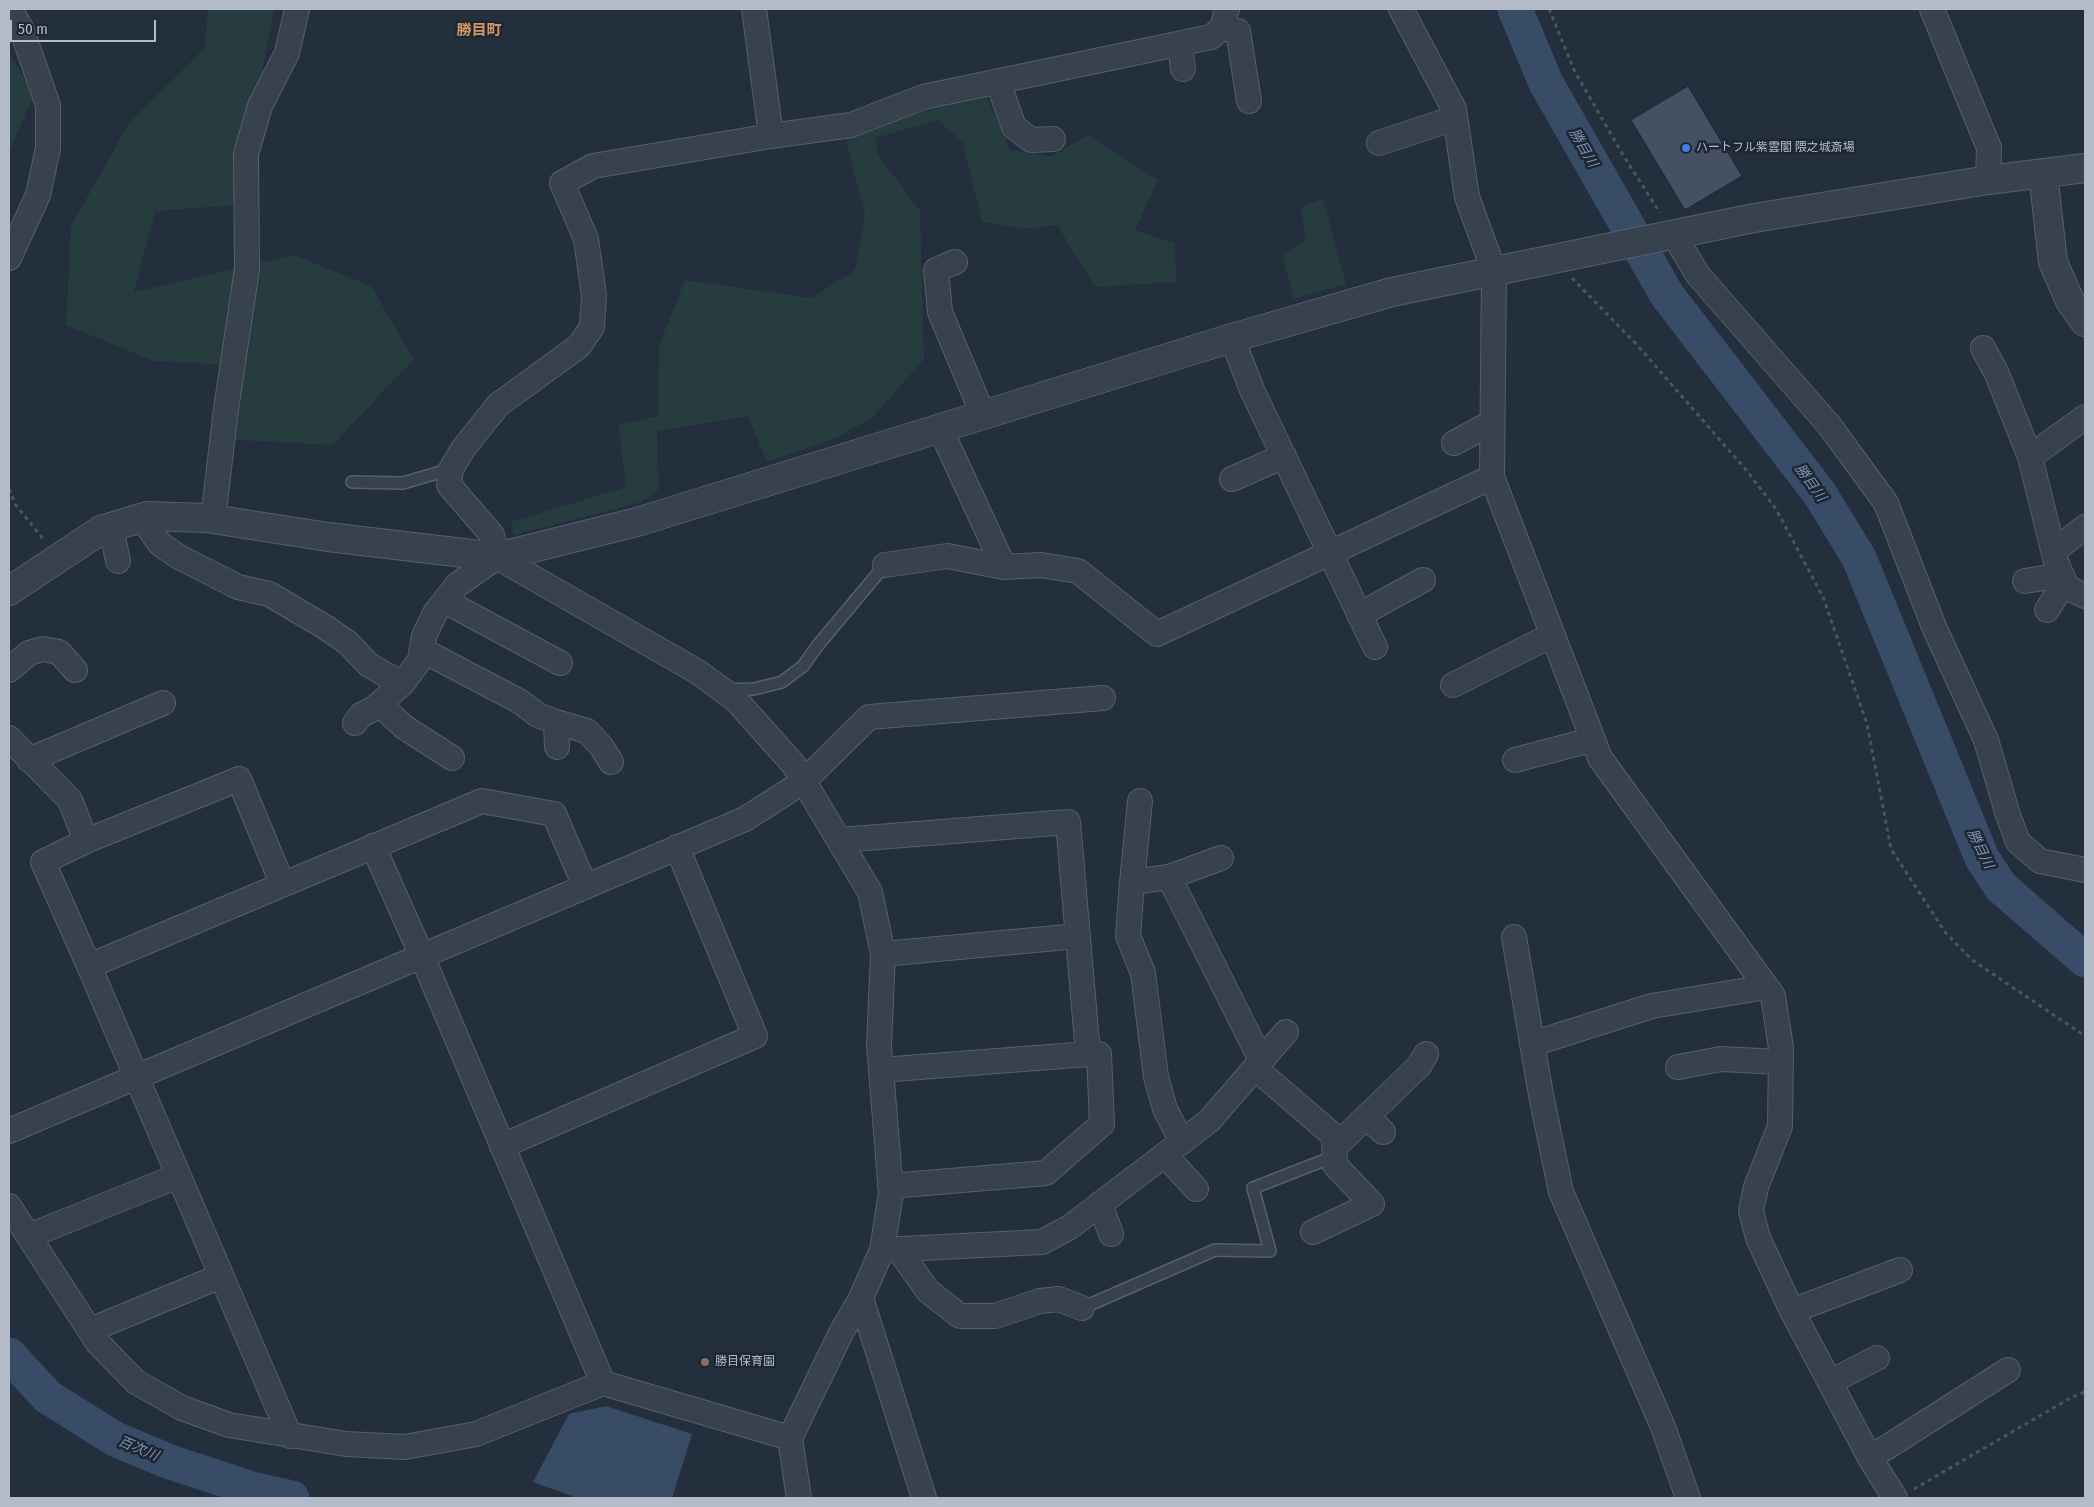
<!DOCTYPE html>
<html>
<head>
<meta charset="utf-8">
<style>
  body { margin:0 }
  #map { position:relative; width:2094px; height:1507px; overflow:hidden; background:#242f3e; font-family:"Fira Sans Condensed",sans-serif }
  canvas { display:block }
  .frame { position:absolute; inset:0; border:10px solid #b4bcc9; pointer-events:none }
  .scale { position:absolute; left:10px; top:20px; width:146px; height:22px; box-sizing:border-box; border:2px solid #b4bcc9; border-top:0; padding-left:6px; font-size:15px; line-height:18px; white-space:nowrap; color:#b4bcc9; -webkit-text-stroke:4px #1d2633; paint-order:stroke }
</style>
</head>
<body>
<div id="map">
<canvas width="2094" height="1507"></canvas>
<div class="frame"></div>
<div class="scale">50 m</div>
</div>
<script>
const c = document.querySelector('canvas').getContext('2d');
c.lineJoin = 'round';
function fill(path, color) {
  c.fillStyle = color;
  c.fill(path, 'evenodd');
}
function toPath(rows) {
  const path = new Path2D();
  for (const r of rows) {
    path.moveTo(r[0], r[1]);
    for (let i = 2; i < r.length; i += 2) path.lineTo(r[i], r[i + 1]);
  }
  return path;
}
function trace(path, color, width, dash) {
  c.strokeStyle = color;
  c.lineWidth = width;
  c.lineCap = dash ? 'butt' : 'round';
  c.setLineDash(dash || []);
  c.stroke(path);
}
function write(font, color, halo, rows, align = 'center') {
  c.font = font + ' "Fira Sans Condensed","Noto Sans JP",sans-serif';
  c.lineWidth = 5;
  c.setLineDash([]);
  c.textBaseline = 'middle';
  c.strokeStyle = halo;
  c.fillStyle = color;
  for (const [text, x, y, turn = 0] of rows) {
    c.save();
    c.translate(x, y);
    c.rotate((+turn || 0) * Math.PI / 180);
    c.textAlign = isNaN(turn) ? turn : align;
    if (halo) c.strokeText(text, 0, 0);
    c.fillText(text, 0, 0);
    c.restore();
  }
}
fill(toPath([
  [208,9,274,9,237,205,155,211,134,292,294,255,371,286,414,359,333,445,220,439,230,365,153,361,66,325,71,226,129,123,205,48],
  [9,53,34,93,9,153],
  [987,97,1010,150,1051,156,1088,135,1158,180,1135,230,1175,243,1176,282,1095,287,1057,225,1023,229,982,222,963,143,938,120,875,138,878,155,920,211,924,359,873,417,838,437,767,462,748,416,657,431,658,490,641,502,514,535,511,522,626,487,618,425,658,416,659,345,685,280,812,298,855,270,865,214,846,140,918,112],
  [1323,199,1346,284,1294,299,1282,255,1306,239,1301,207]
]), '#263c3f');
fill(toPath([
  [606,1406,692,1434,672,1498,578,1498,533,1482,569,1414]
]), '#394c67');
trace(toPath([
  [1515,9,1546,83,1667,295,1820,494,1859,558,1982,858,2001,887,2085,960],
  [9,1355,48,1397,115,1439,170,1462,252,1489,292,1498]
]), '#394c67', 35);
const building = toPath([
  [1688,86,1742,176,1685,210,1631,120,1688,86]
]);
fill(building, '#455162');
trace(building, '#1f2835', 1);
const service = toPath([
  [352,482,403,483,451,469],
  [726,690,754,689,782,682,803,666,818,645,885,565],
  [1082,1308,1215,1250,1270,1251,1253,1188,1335,1156]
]);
const minor = toPath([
  [754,9,771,136],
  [1401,9,1454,109,1467,197,1494,271,1492,477,1600,758,1773,996,1781,1048,1780,1126,1756,1187,1751,1211,1758,1238,1792,1311,1870,1458,1895,1498],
  [1932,9,1989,148,1988,180],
  [1222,28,1238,31,1249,101],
  [1180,44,1183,69],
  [998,82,1014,127,1031,140,1053,139],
  [1379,143,1455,118],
  [1674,235,1698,275,1829,425,1886,503,1934,627,1986,740,2008,815,2018,842,2040,861,2085,870],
  [9,258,38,195,48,148,48,105,21,28,10,9],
  [955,262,936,270,940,312,983,415],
  [1232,338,1252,390,1375,647],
  [1983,348,1997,374,2030,457,2055,558,2066,587,2085,596],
  [1454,443,1491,423],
  [2030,457,2085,417],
  [1232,479,1284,456],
  [142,518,160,544,179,557,238,587,269,594,325,627,348,643,369,665,402,684],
  [213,519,226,409,247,269,246,154,260,106,287,53,297,9],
  [111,527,118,561],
  [2055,550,2085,527],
  [885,565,947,556,1004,567,940,428],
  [1004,567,1041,565,1078,571,1157,634,1492,477],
  [2025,581,2062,575],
  [445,601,560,663],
  [2047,610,2065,582],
  [1359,615,1423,580],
  [422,650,519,701,538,715,556,722,557,747],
  [9,670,29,653,43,649,59,652,75,670],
  [1453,685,1552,635],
  [379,704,404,727,452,758],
  [556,722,587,731,601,746,611,762],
  [355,723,361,715,373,709,402,684,420,660,424,636,435,613,457,585,497,557],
  [9,738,70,800,86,841,239,779,282,883],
  [29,760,163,703],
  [1515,760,1591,740],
  [1140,801,1132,882,1169,877],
  [840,840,1068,822,1088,1054,1099,1054,1102,1124,1046,1173,890,1186],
  [86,841,43,862,89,966],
  [373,846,421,954,603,1383],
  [1221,858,1169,877,1261,1060],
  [1132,882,1128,936,1143,973,1156,1077,1165,1109,1182,1142],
  [1514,937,1541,1095,1561,1192,1663,1427,1688,1498],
  [883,954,1078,936],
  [1532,1044,1652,1006,1766,987],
  [1678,1067,1721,1059,1780,1062],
  [1255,1068,1334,1136,1335,1165,1372,1204,1313,1232],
  [881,1070,1088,1054],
  [1367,1117,1383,1132],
  [9,1131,745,819,803,782,869,717,1103,698],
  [502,1146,755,1036,677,847],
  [1335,1147,1419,1066,1426,1054],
  [1165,1155,1196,1189],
  [1100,1204,1111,1234],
  [9,1206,98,1343,136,1382,182,1408,229,1425,346,1444,405,1447,476,1434,603,1383,790,1438],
  [29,1236,178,1176],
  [898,1249,928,1291,960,1316,995,1316,1040,1301,1059,1299,1082,1308],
  [882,1250,1042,1242,1070,1227,1209,1121,1286,1032],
  [861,1298,924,1498],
  [1792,1311,1900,1270],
  [90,1330,221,1276],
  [1830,1382,1877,1358],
  [290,1436,89,966,482,801,554,814,585,886],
  [1870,1458,2008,1370],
  [799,1498,790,1438,841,1333,861,1298,882,1250,891,1193,879,1045,883,954,870,892,794,765,736,700,698,672,497,557,492,535,449,485,451,469,463,449,498,405,579,346,592,327,594,296,586,239,562,183,593,166,771,136,851,125,923,97,1211,37,1222,28,1227,9]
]);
const tertiary = toPath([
  [2043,173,2053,262,2070,301,2085,322],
  [9,591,101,530,148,516,206,518,328,537,497,557,637,522,1232,338,1392,292,1754,218,1988,180,2085,168]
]);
trace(service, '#565f6c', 14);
trace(minor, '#565f6c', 26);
trace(tertiary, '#565f6c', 30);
trace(toPath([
  [1549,9,1575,72,1623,155,1660,213],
  [1572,278,1638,346,1747,471,1776,509,1823,597,1867,724,1891,849,1945,932,1972,960,2085,1036],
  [9,489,15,504,44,540],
  [1914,1489,2072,1397,2085,1392]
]), '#44595c', 3, [4, 4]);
trace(service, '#38414e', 11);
trace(minor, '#38414e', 24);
trace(tertiary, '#38414e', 28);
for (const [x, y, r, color] of [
  [1686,148,5,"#3f7fe0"],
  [705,1362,5,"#8d6e63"]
]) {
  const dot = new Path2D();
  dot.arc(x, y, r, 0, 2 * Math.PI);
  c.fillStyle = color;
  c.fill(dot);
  trace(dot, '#1d2633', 2);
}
write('12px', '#b4bcc9', '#1d2633', [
  ["ハートフル紫雲閣 隈之城斎場",1696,148],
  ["勝目保育園",715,1362]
], 'left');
write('italic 14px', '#7c92b1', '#1d2633', [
  ["勝目川",1583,148,60],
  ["勝目川",1810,483,54],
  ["勝目川",1980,849,64],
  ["百次川",138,1449,23]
]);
write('bold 15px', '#d59563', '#1d2633', [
  ["勝目町",479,31]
]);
</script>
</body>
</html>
